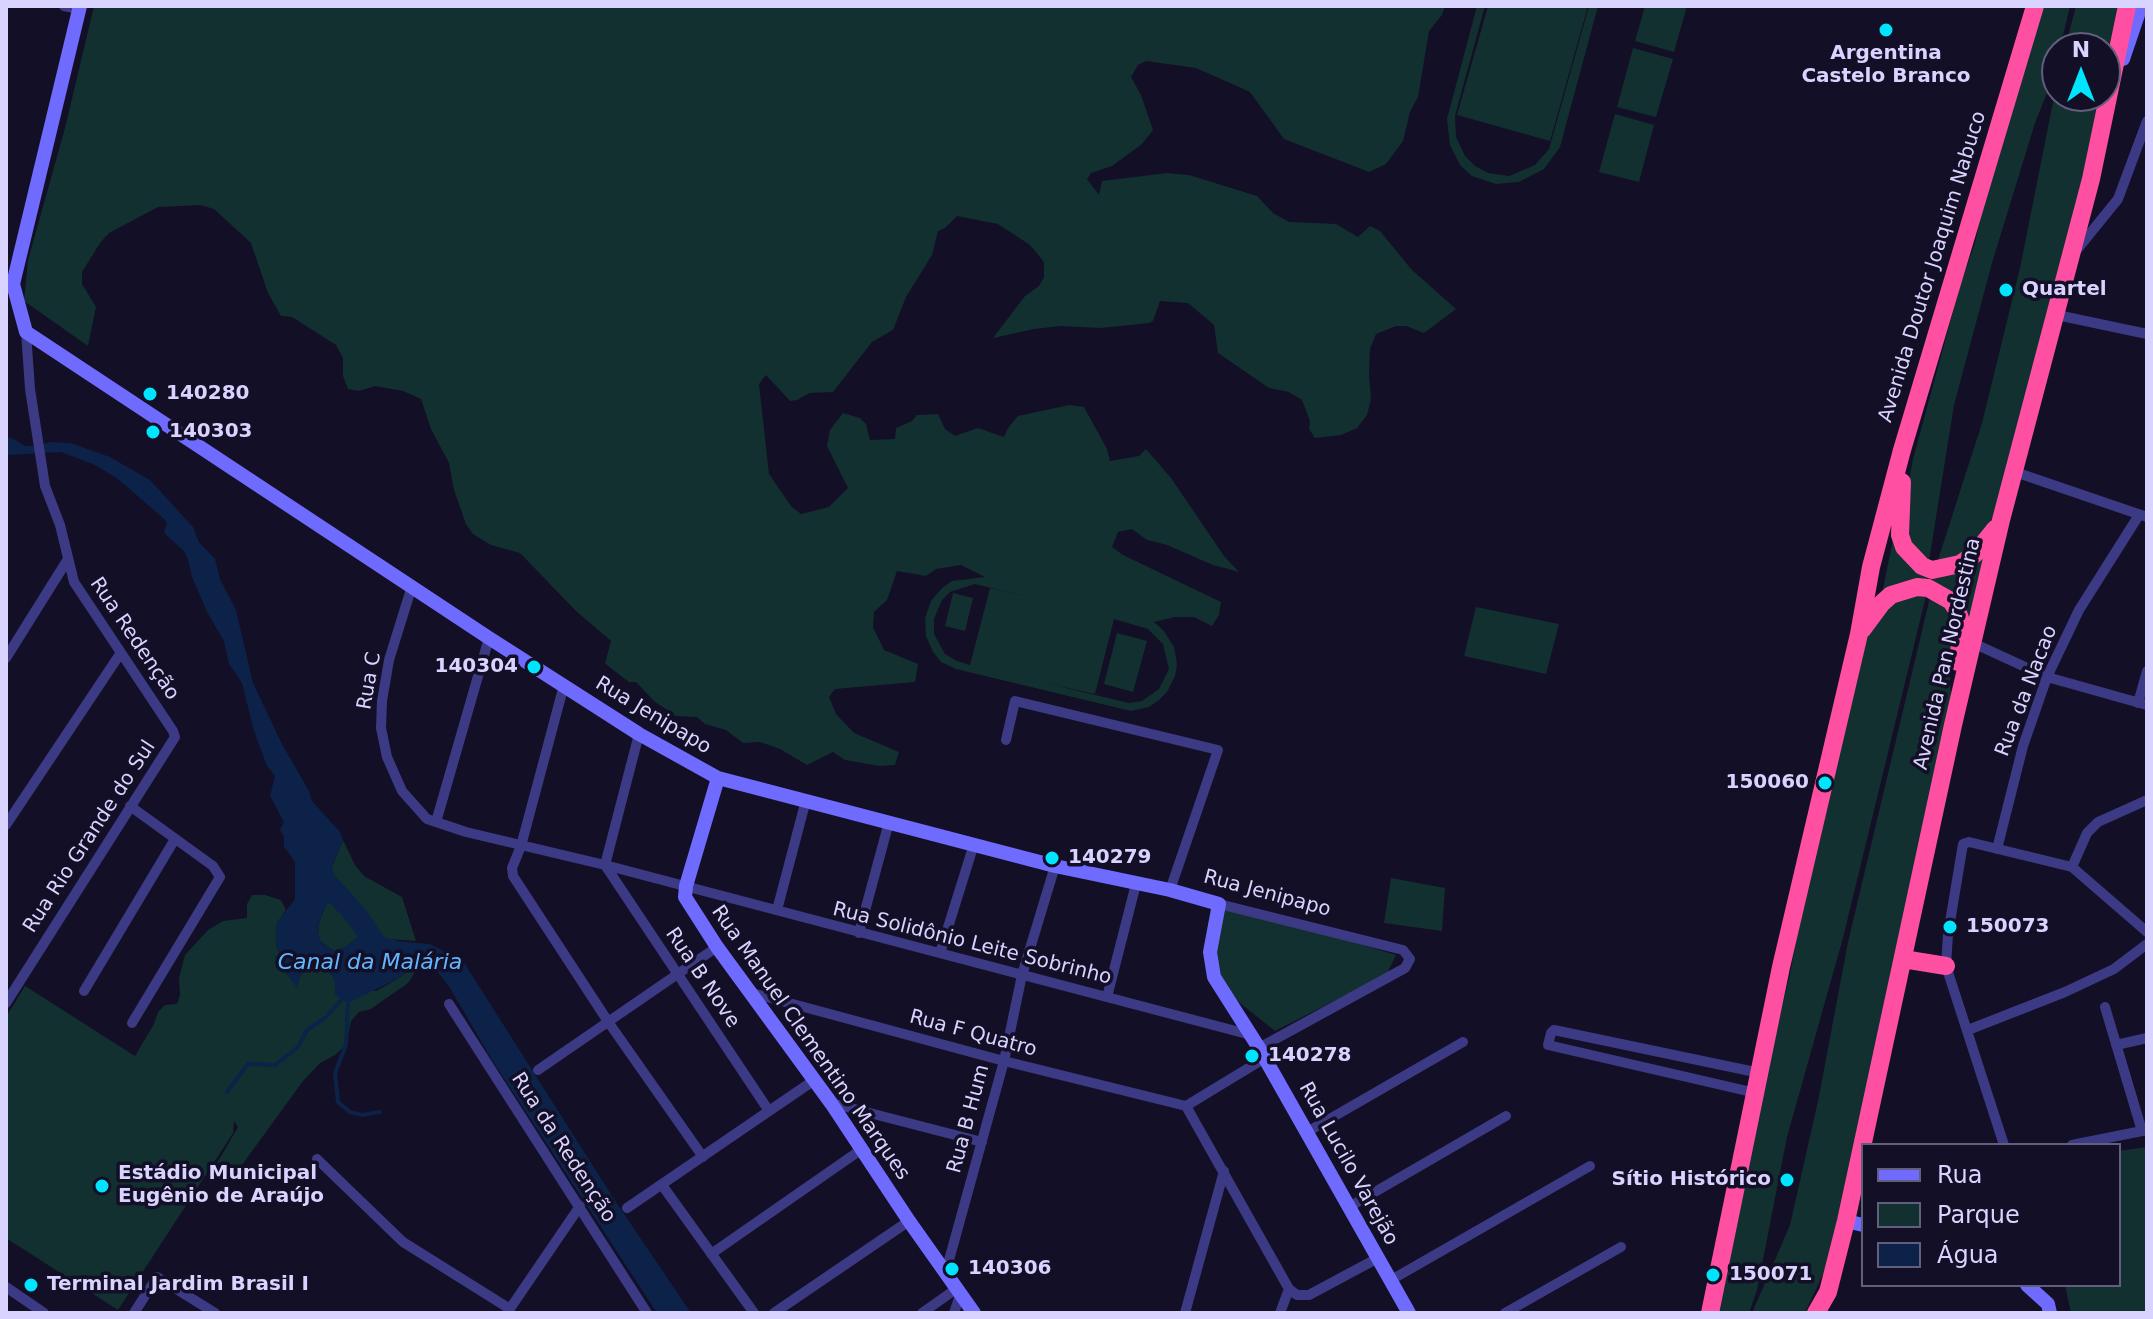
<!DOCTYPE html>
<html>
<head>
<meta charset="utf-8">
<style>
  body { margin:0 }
  #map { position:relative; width:2153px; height:1319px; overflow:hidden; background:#130f26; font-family:"DejaVu Sans",sans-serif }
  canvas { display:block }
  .frame { position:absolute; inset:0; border:8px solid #d9d4ff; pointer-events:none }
  .legend { position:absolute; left:1861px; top:1143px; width:260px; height:144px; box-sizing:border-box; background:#130f26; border:2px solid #625e7d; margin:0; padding:10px 14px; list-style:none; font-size:24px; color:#d9d4ff }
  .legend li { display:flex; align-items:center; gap:16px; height:40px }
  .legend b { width:40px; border:2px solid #625e7d }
  .north { position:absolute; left:2041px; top:32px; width:80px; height:80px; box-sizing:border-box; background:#130f26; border:2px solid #625e7d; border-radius:50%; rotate:0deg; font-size:22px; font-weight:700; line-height:32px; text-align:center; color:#d9d4ff }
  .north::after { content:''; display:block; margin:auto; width:28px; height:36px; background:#00e5ff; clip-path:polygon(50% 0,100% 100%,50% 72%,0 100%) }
</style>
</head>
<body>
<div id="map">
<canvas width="2153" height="1319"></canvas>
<div class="frame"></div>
<ul class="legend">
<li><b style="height:10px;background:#6f6bff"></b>Rua</li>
<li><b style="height:22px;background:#12302f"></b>Parque</li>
<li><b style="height:22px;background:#0c2248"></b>Água</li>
</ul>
<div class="north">N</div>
</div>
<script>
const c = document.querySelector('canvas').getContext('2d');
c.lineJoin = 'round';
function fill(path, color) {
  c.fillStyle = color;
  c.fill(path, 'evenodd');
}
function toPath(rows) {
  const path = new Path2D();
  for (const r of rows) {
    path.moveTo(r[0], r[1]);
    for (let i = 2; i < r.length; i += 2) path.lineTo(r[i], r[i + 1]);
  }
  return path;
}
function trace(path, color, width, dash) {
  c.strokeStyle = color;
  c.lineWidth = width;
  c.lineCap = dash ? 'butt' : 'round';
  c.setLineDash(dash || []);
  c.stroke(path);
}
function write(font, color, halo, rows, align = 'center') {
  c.font = font + ' "DejaVu Sans",sans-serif';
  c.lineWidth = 7;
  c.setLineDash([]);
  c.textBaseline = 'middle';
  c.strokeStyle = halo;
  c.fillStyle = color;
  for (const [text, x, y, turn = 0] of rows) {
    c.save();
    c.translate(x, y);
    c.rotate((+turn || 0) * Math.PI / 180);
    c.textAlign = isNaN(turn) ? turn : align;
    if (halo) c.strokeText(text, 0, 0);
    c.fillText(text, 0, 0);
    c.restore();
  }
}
fill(toPath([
  [94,6,1445,6,1442,15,1429,31,1418,97,1410,112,1403,141,1386,164,1369,172,1284,139,1250,92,1196,68,1146,61,1138,65,1131,77,1141,95,1153,130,1142,144,1112,166,1091,173,1087,179,1099,195,1102,181,1167,173,1189,175,1257,196,1273,213,1289,222,1336,224,1358,237,1370,226,1380,231,1411,269,1456,309,1424,333,1406,326,1396,326,1376,334,1370,349,1369,375,1371,399,1367,415,1357,428,1341,435,1315,438,1309,429,1310,421,1302,400,1289,392,1269,388,1218,353,1214,325,1188,303,1160,301,1153,321,1149,323,1100,328,1061,326,1034,329,993,338,1025,296,1039,286,1044,277,1044,262,1030,245,998,224,957,216,945,228,938,231,932,255,906,297,893,330,872,342,833,392,810,393,797,400,790,401,766,375,759,384,769,474,791,506,801,514,829,507,848,488,827,446,830,430,843,413,860,418,866,424,870,440,895,439,896,428,912,421,917,415,938,414,945,429,955,436,978,428,1004,437,1008,428,1018,416,1069,405,1084,407,1107,449,1110,461,1139,456,1146,449,1171,478,1224,556,1239,572,1213,565,1167,545,1147,540,1132,529,1118,532,1112,547,1123,555,1221,602,1219,615,1212,626,1194,617,1175,617,1154,622,1164,631,1174,647,1177,664,1175,676,1167,692,1159,700,1149,707,1131,711,956,669,941,662,933,652,926,636,925,618,931,601,942,588,952,581,985,577,961,565,936,569,926,576,897,571,887,600,874,612,873,627,884,650,918,664,915,682,835,689,829,697,836,714,854,733,899,752,895,765,880,766,845,760,833,752,807,765,780,749,760,742,743,743,726,730,705,724,697,717,676,716,654,701,636,682,629,682,608,666,605,663,611,641,576,611,520,553,491,545,473,534,466,524,454,490,449,463,431,429,421,399,403,391,375,386,359,391,348,389,343,376,343,358,336,345,292,317,281,316,268,293,251,243,214,209,200,205,158,207,109,233,100,243,82,272,82,284,96,307,88,346,24,301,28,260,65,128],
  [975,584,1029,597,990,588,970,665,957,661,945,654,934,634,934,619,942,600,950,592],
  [1114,619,1148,629,1163,644,1169,669,1159,689,1142,701,1129,703,1045,683,1095,694],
  [1477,6,1485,6,1455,116,1456,137,1465,156,1475,166,1488,173,1509,176,1535,165,1549,149,1589,6,1598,6,1560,147,1544,169,1519,182,1496,184,1472,176,1460,165,1450,145,1447,119],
  [1488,6,1588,6,1550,141,1457,115],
  [1645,6,1687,6,1674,52,1635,41],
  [2042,6,2070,6,2060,48,2057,48,2053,78,2035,123,1992,263,1954,405,1929,561,1911,546,1905,501,1913,459,1960,286,1975,243,1989,178],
  [2076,6,2120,6,2105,91,2105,48,2065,48],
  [1633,48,1673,59,1656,117,1617,107],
  [2057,82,2057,96,2104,96,1998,520,1974,551,1936,566,1982,423,2020,268],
  [1615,114,1654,125,1639,182,1599,172],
  [1894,535,1928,572,1925,583,1881,598],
  [1989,548,1966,640,1931,585,1935,574],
  [1902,590,1926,596,1843,938,1787,1137,1757,1290,1749,1313,1716,1313,1741,1174,1790,974,1817,830,1863,638],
  [953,593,973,598,965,631,945,626],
  [1930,597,1948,604,1955,626,1950,680,1953,725,1830,1259,1805,1313,1752,1313,1790,1225,1818,1101,1848,942],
  [1476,607,1559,624,1546,674,1464,656],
  [1117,633,1147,641,1133,692,1104,684],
  [343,840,355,865,364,876,402,897,416,941,358,937,346,947,334,951,321,942,318,936,319,923,326,905,334,899,348,898,332,876,331,869],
  [1391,878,1445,888,1442,931,1384,923],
  [252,895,265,895,281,900,286,910,277,923,276,944,286,973,297,986,301,974,313,967,327,969,336,981,376,991,399,978,420,962,430,962,415,972,408,983,371,1009,359,1012,351,1021,346,1045,335,1055,320,1063,303,1081,242,1165,221,1165,217,1163,238,1127,234,1121,233,1133,118,1310,6,1238,6,1017,25,986,135,1056,154,1024,158,1012,165,1005,177,1004,180,995,179,978,185,955,208,930,223,921,247,918,247,904],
  [1222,902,1396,955,1387,974,1275,1031,1211,980],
  [2147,1147,2147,1313,2071,1313,2065,1285,2119,1285,2119,1151]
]), '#12302f');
fill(toPath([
  [6,437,14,439,25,446,35,446,51,442,71,443,110,457,150,480,193,527,199,542,215,559,220,579,236,610,253,683,283,746,309,791,312,801,340,832,343,840,331,869,333,876,344,887,348,899,334,899,326,905,319,923,318,936,321,942,334,951,346,947,358,937,377,935,384,940,430,944,463,961,614,1199,691,1313,657,1313,492,1060,450,988,430,962,420,962,399,978,348,1003,335,995,335,981,327,969,313,967,301,974,297,988,286,973,276,944,277,923,295,899,295,862,284,847,284,836,280,830,284,822,270,796,275,776,267,766,254,731,242,683,229,664,224,641,207,612,192,577,188,559,184,551,166,535,164,531,167,524,164,519,118,479,95,465,61,452,6,455]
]), '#0c2248');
trace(toPath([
  [348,998,346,1045,335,1073,338,1102,350,1112,362,1115,380,1112],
  [227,1092,248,1064,275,1065,298,1047,307,1030,325,1018,345,996]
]), '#0c2248', 4);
trace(toPath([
  [323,875,324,880,356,915,379,949,391,950]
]), '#0c2248', 22);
trace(toPath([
  [64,6,79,9],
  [2075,252,2118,199,2147,121],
  [2057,315,2147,334],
  [2015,472,2147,517],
  [412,586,389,660,382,701,381,728,387,757,402,791,427,819,466,832,605,865,1251,1035],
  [1973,643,2047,677,2147,705],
  [6,658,68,559],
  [564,685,521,846,512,868,513,876,609,1023,703,1157],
  [2138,703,2147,671],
  [639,734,605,865,769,1111],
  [1006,740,1015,701,1218,750,1170,890],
  [130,806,213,866,220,877,132,1023],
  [436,822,489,638],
  [6,825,120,654],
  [1997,849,2023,746,2047,677,2079,610,2139,515],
  [2072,867,2087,833,2098,822,2147,800],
  [1219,904,1403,950,1410,959,1405,968,1259,1048],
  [777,910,806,800],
  [859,933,889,822],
  [940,953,974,844],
  [84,991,175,839],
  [752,993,1004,1061,1186,1106],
  [1107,997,1136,884],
  [6,1003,175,737,173,731,74,582,60,525,45,486,30,389,26,332],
  [449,1004,647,1313],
  [2105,1007,2142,1131],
  [1968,1030,2065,992,2114,969,2147,944],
  [2116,1045,2147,1038],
  [538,1070,717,947],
  [1756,1093,1548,1045,1551,1033,1554,1030,1760,1073],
  [831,1103,982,1142],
  [1186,1106,1289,1289,1297,1295,1309,1295,1378,1258],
  [1186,1106,1265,1058],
  [1307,1132,1463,1042],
  [2004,1145,1946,966,1948,934,1963,844,1969,842,2072,867,2147,932],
  [2072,1145,2147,1130],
  [317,1159,403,1242,510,1309],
  [662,1185,754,1313],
  [1349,1207,1506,1116],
  [627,1208,813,1081],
  [711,1254,862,1149],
  [946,1271,1004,1061,1022,975,1055,866],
  [1391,1280,1590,1166],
  [6,1287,44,1313],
  [134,1313,157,1277,215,1313],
  [507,1313,580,1206],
  [774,1313,909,1221],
  [922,1313,956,1289],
  [954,1313,960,1295],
  [1185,1313,1224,1171],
  [1280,1313,1289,1289],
  [1505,1313,1621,1247]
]), '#3d3a85', 10);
trace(toPath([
  [80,6,13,284,26,332,489,638,639,734,718,778,1055,866,1170,890,1219,904,1210,952,1214,977,1259,1048,1409,1313],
  [2123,59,2141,6],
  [718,778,686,886,685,897,717,947,831,1103,909,1221,974,1313],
  [1846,1221,1863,1225],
  [2027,1285,2048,1304,2050,1313]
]), '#6f6bff', 14);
trace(toPath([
  [1902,482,1900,535,1904,547,1922,566,1932,570,1960,564,1975,554,1995,529],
  [1862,630,1882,603,1891,595,1917,587,1928,588,1951,601,1957,610,1962,624,1958,662],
  [1903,959,1946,966],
  [1710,1313,1781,967,1859,634,1871,567,1902,450,2035,6],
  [1816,1313,1828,1292,1846,1221,1953,725,2001,520,2091,179,2127,6]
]), '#ff4fa3', 18);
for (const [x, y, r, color] of [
  [1886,30,8,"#00e5ff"],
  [2006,290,8,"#00e5ff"],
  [150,394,8,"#00e5ff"],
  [153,432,8,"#00e5ff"],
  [534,667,8,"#00e5ff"],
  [1825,783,8,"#00e5ff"],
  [1052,858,8,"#00e5ff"],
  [1950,927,8,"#00e5ff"],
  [1252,1056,8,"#00e5ff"],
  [1787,1180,8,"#00e5ff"],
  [102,1186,8,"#00e5ff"],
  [952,1269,8,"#00e5ff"],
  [1713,1275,8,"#00e5ff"],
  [31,1285,8,"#00e5ff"]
]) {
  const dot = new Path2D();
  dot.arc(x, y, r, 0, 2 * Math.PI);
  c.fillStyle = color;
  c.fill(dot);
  trace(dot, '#130f26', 3);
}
write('bold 20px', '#d9d4ff', '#130f26', [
  ["Argentina",1886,54,"center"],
  ["Castelo Branco",1886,77,"center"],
  ["Quartel",2022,290],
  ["140280",166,394],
  ["140303",169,432],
  ["140304",518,667,"right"],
  ["150060",1809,783,"right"],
  ["140279",1068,858],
  ["150073",1966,927],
  ["140278",1268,1056],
  ["Estádio Municipal",118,1174],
  ["Eugênio de Araújo",118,1197],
  ["Sítio Histórico",1771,1180,"right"],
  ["140306",968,1269],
  ["150071",1729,1275],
  ["Terminal Jardim Brasil I",47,1285]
], 'left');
write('20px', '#d9d4ff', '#130f26', [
  ["Avenida Doutor Joaquim Nabuco",1933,267,-73],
  ["Rua Redenção",134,639,56],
  ["Avenida Pan Nordestina",1948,654,-77],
  ["Rua C",370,681,-80],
  ["Rua da Nacao",2027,691,-69],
  ["Rua Jenipapo",653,716,31],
  ["Rua Rio Grande do Sul",90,837,-57],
  ["Rua Jenipapo",1267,894,15],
  ["Rua Solidônio Leite Sobrinho",972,944,14],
  ["Rua B Nove",702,978,56],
  ["Rua F Quatro",973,1034,15],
  ["Rua Manuel Clementino Marques",810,1043,55],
  ["Rua B Hum",969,1119,-75],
  ["Rua da Redenção",563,1148,57],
  ["Rua Lucilo Varejão",1348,1164,61]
]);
write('italic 22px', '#62b6ff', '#130f26', [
  ["Canal da Malária",370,963]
]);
</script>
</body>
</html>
